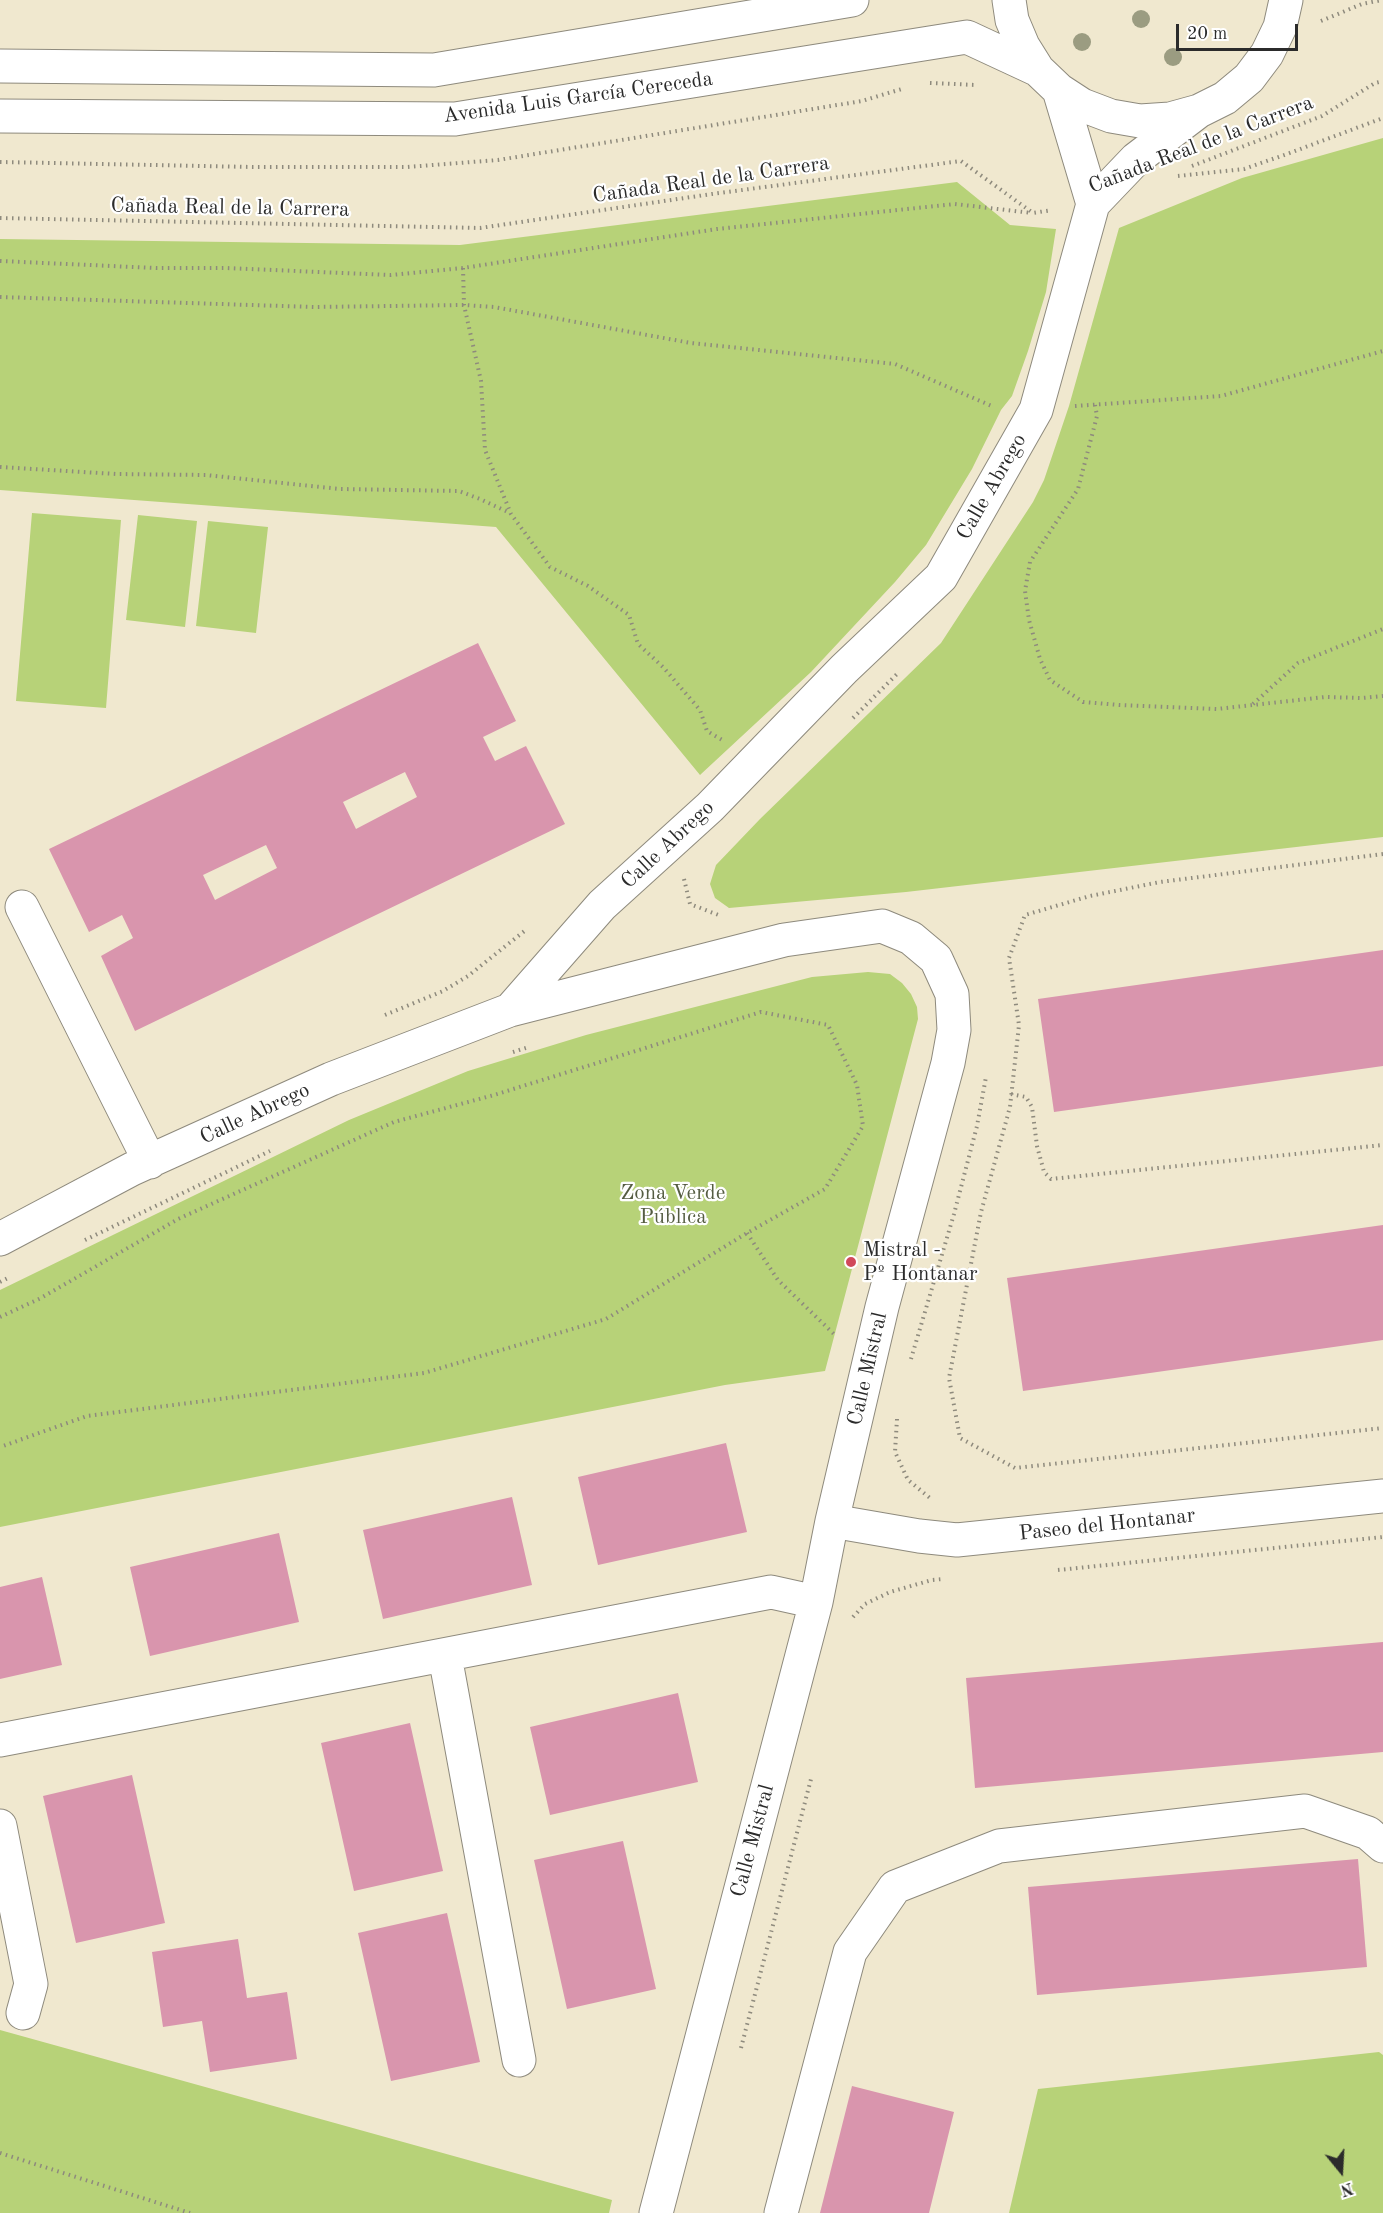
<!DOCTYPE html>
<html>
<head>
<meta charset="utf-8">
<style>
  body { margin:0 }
  #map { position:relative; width:1383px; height:2213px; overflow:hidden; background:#f0e8cf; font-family:"Old Standard TT",serif }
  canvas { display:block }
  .north { position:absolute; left:1311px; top:2141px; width:60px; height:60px; -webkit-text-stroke:4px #fff; paint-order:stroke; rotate:162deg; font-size:16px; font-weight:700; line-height:24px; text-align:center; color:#2b2b2b }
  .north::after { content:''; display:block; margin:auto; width:21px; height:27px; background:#2b2b2b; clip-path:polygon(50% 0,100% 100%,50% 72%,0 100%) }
  .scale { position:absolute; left:1176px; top:24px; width:122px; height:27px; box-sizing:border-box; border:3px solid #2b2b2b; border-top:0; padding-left:8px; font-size:18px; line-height:21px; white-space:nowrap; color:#2b2b2b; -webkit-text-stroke:4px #fff; paint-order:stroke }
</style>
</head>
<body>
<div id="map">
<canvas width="1383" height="2213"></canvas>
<div class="north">N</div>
<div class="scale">20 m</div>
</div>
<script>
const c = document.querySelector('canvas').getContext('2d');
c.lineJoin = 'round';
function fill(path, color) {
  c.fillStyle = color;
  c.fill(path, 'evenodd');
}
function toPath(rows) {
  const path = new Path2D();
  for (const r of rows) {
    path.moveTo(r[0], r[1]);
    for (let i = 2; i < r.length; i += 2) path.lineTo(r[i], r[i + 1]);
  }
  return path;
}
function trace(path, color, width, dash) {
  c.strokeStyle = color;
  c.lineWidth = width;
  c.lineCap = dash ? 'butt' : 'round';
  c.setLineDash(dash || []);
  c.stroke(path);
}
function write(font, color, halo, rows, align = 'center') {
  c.font = font + ' "Old Standard TT",serif';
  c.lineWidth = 4.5;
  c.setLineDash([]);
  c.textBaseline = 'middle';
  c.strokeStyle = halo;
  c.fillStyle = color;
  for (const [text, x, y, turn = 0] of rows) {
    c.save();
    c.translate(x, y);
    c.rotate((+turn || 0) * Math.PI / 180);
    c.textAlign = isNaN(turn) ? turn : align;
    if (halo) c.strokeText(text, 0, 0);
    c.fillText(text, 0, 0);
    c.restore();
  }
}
fill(toPath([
  [1383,138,1383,837,906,892,729,908,715,898,710,884,716,865,760,819,941,643,1033,502,1044,480,1069,406,1119,228,1242,178],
  [957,182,1010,225,1056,229,1046,292,1028,351,1012,396,1001,410,972,469,926,545,895,582,811,672,700,775,496,527,0,490,0,239,460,245],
  [32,513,121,520,106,708,16,701],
  [138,515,197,521,185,627,126,620],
  [208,521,268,527,256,633,196,626],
  [868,972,890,974,902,983,911,994,917,1007,918,1019,825,1371,725,1385,0,1527,0,1290,349,1120,468,1071,586,1035,812,977],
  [0,2030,612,2200,609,2213,0,2213],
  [1379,2052,1383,2055,1383,2213,1009,2213,1038,2089]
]), '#b7d278');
fill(toPath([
  [478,643,516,721,483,737,495,761,526,746,565,824,135,1031,101,956,133,938,122,915,89,932,49,849],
  [405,772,417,797,356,829,343,802],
  [266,845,277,868,215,900,203,875],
  [1383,950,1383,1066,1054,1112,1038,999],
  [1383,1225,1383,1340,1023,1391,1007,1278],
  [726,1443,747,1532,598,1565,578,1477],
  [512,1497,532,1585,383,1619,363,1530],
  [279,1533,299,1622,150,1656,130,1567],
  [42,1577,62,1665,0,1679,0,1587],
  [1383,1642,1383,1752,975,1788,966,1678],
  [678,1693,698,1782,550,1815,530,1727],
  [410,1723,443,1871,354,1891,321,1743],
  [132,1775,165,1923,76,1943,43,1796],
  [623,1841,656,1989,567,2009,534,1860],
  [1358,1859,1367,1967,1037,1995,1028,1887],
  [447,1913,480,2062,391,2081,358,1933],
  [238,1939,247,1998,287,1992,297,2059,210,2072,202,2021,163,2027,152,1952],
  [852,2086,954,2112,929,2213,820,2213]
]), '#d995ad');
const minor = toPath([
  [1009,0,1012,20,1023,46,1038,70,1059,90,1082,105,1111,116,1140,121,1170,119,1199,111,1225,98,1249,78,1267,54,1280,27,1286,0],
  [0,66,434,70,852,0],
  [1059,90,1093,204],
  [0,116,455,119,967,37,1038,70],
  [22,907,150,1162],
  [510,1010,602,905,710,807,844,669,941,577,1036,410,1093,204,1136,159,1199,111],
  [0,1239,132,1169,331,1079,510,1010,784,940,882,926,911,938,936,959,952,994,954,1030,948,1063,882,1307,832,1521,816,1602,656,2213],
  [832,1521,919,1536,957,1540,1383,1496],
  [445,1656,519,2060],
  [0,1740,771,1592,816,1602],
  [0,1826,31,1984,23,2013],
  [781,2213,850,1952,895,1887,999,1846,1305,1811,1368,1833,1383,1846]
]);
trace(minor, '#8e8a7d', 35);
trace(toPath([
  [1321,21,1362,4,1382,0],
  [930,83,976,85],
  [0,162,253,167,407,167,498,160,862,101,905,88],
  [1192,166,1322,116,1375,83,1383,81],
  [1178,176,1244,169,1287,154,1383,118],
  [0,218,480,228,712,194,961,161,1033,213,1052,210],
  [0,261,156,268,226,268,391,275,463,268,717,229,955,204,1032,213],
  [463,268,464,305,481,381,485,450,511,514,550,567,588,586,629,615,638,644,663,667,700,710,707,731,724,741],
  [0,297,314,307,464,305,494,307,691,343,895,364,994,407],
  [1095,405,1097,416,1078,489,1030,562,1025,591,1029,620,1040,659,1050,680,1083,702,1119,705,1217,709,1325,697,1362,698,1383,696],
  [1075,406,1221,396,1383,351],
  [0,467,116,474,206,475,340,489,459,491,480,499,510,513],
  [1253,704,1298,663,1383,629],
  [853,718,899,672],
  [1383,854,1160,882,1090,896,1025,915,1009,958,1019,1025,1010,1107,981,1212,949,1378,960,1438,1015,1468,1383,1428],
  [684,879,690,904,721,916],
  [385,1015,443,991,468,976,527,929],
  [513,1052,529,1047],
  [1011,1094,1026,1097,1032,1107,1037,1146,1044,1172,1051,1179,1383,1145],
  [747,1233,778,1280,836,1336],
  [85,1240,270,1151],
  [0,1282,10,1277],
  [0,1317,41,1298,178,1219,394,1122,494,1095,761,1012,828,1025,857,1085,863,1126,825,1189,747,1233,606,1319,424,1373,87,1416,0,1447],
  [911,1359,954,1214,977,1126,986,1077],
  [897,1419,895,1452,908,1480,930,1498],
  [1058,1570,1383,1537],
  [853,1617,865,1604,890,1592,932,1580,943,1579],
  [741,2048,811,1779],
  [0,2153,190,2213]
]), '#8e8a7d', 4, [1.5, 4.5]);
trace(minor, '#fff', 33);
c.fillStyle = '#9b9c81';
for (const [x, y] of [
  [1141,19],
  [1082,42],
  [1173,57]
]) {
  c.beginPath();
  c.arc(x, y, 9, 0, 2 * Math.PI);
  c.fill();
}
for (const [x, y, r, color] of [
  [851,1262,6,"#d1495b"]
]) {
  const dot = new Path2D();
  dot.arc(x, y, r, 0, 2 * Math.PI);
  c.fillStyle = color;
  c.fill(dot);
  trace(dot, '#fff', 2);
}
write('21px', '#2b2b2b', '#fff', [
  ["Avenida Luis García Cereceda",578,98,-8],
  ["Cañada Real de la Carrera",1201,145,-21],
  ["Cañada Real de la Carrera",711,180,-8],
  ["Cañada Real de la Carrera",230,208,1],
  ["Calle Abrego",992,487,-60],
  ["Calle Abrego",668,845,-43],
  ["Calle Abrego",255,1114,-25],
  ["Calle Mistral",868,1369,-77],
  ["Paseo del Hontanar",1107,1525,-6],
  ["Calle Mistral",753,1841,-75]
]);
write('21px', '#555d42', '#fff', [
  ["Zona Verde",673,1193],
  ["Pública",673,1217]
]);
write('21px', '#2b2b2b', '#fff', [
  ["Mistral -",863,1250],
  ["Pº Hontanar",863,1274]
], 'left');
</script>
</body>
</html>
